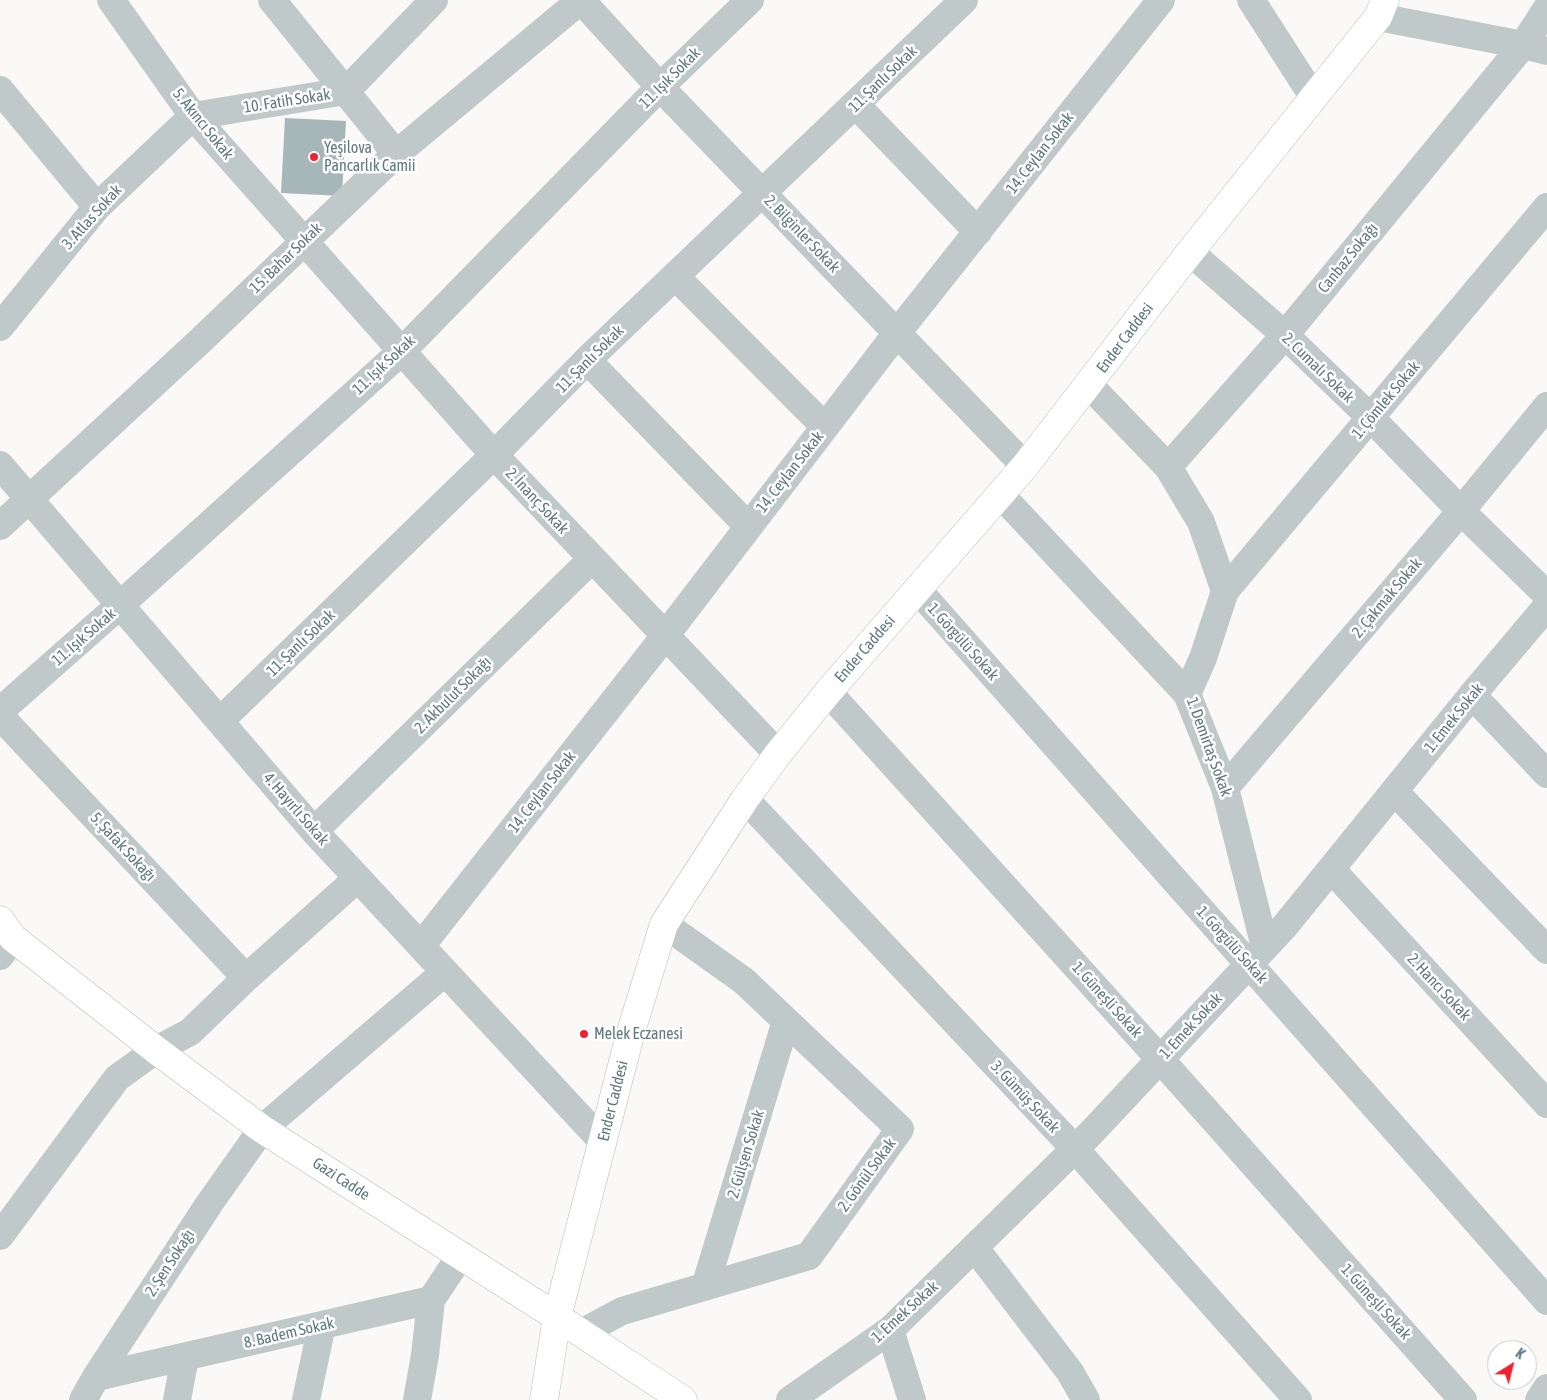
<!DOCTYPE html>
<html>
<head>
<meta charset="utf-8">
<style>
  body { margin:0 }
  #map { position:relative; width:1547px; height:1400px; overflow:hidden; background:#faf9f8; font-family:"Asap Condensed",sans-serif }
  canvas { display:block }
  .north { position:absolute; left:1487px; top:1340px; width:50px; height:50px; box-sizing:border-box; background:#fff; border:1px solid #bfc9cc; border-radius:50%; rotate:36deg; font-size:14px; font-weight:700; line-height:20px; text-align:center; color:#5e797f }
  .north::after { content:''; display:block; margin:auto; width:18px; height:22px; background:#ef222f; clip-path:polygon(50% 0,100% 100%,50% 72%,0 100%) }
</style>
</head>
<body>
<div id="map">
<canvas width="1547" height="1400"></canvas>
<div class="north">K</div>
</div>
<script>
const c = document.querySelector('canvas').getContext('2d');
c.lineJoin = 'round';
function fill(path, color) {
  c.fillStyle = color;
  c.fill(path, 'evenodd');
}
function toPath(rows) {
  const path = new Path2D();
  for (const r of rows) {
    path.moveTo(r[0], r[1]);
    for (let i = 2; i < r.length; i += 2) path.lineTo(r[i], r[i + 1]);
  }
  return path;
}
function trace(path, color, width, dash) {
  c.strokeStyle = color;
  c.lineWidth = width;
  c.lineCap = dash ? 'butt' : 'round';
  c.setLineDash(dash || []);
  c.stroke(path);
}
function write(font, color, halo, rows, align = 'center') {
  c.font = font + ' "Asap Condensed",sans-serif';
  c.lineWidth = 5;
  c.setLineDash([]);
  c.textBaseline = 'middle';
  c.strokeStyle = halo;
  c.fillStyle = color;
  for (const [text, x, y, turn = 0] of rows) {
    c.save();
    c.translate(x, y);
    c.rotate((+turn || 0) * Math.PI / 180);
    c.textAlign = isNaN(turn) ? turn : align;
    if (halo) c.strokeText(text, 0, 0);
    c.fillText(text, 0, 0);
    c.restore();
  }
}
fill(toPath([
  [285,118,346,121,342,196,281,193]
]), '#a7b6b8');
const secondary = toPath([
  [0,920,13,938,156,1050,262,1129,557,1317,683,1400],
  [544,1400,557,1317,630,1035,664,924,745,799,778,754,828,692,1025,466,1190,252,1378,17,1385,0]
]);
trace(secondary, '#b3bdbf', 29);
trace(toPath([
  [111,0,193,116,494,455,778,754],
  [272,0,396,154],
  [581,0,660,87,1025,466],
  [1251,0,1314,98],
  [1378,17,1523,45,1547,51],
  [0,90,97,207],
  [856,105,978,232],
  [1190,252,1285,335,1371,418,1461,511,1547,595],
  [675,276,825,427],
  [0,327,97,207,193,116,346,91,434,0],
  [587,360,748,526],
  [1089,385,1168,467,1201,522,1225,591,1203,658,1187,694,1225,788,1265,947],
  [0,465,314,831,603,1142],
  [1168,467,1285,335,1523,45,1547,8],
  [1000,494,1187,694],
  [0,526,199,342,396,154,581,0],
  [917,589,1547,1301],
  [1225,591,1547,207],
  [828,692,1160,1059,1463,1400],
  [1472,695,1547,774],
  [0,711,120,605,402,351,660,87,750,0],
  [0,716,246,978],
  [220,721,494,455,587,360,964,0],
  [1225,788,1461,511,1547,406],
  [1394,791,1547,950],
  [745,799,1075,1149,1298,1400],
  [314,831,592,559],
  [1331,869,1547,1104],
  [421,946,665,636,897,333,1161,0],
  [0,956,13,938],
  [0,1236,117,1078,156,1050,190,1032,246,978,358,878],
  [975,1248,1070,1372,1086,1400],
  [705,1287,786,1021],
  [890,1330,912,1400],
  [581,1333,622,1311,809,1256,900,1129,744,981,664,924],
  [96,1377,431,1300,461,1255],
  [83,1400,96,1377,209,1204,262,1129,445,972],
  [177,1400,185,1357],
  [306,1400,322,1325],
  [417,1400,425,1355,431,1300],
  [790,1400,890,1330,1090,1134,1284,927,1472,695,1547,606],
  [1539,1400,1547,1388]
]), '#c0c9ca', 28);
trace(secondary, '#fff', 28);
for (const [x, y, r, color] of [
  [314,157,5,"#ef222f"],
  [584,1034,5,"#ef222f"]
]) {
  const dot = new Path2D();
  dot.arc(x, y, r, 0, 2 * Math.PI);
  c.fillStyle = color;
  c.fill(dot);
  trace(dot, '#fff', 2);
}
write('16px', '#5e797f', '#fff', [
  ["11. Işık Sokak",670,78,-45],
  ["11. Şanlı Sokak",883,79,-44],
  ["10. Fatih Sokak",287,101,-9],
  ["5. Akıncı Sokak",203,124,51],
  ["14. Ceylan Sokak",1040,153,-52],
  ["3. Atlas Sokak",92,217,-48],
  ["2. Bilginler Sokak",802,234,46],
  ["15. Bahar Sokak",286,258,-44],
  ["Canbaz Sokağı",1348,258,-51],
  ["Ender Caddesi",1125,338,-53],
  ["11. Şanlı Sokak",590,359,-45],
  ["11. Işık Sokak",384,365,-43],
  ["2. Cumalı Sokak",1318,368,44],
  ["1. Çömlek Sokak",1386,400,-50],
  ["14. Ceylan Sokak",790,472,-52],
  ["2. İnanç Sokak",537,501,47],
  ["2. Çakmak Sokak",1387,598,-50],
  ["11. Işık Sokak",84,637,-41],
  ["1. Görgülü Sokak",963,642,48],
  ["11. Şanlı Sokak",301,643,-44],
  ["Ender Caddesi",865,649,-49],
  ["2. Akbulut Sokağı",453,695,-45],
  ["1. Emek Sokak",1454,718,-51],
  ["1. Demirtaş Sokak",1209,747,70],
  ["14. Ceylan Sokak",542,792,-52],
  ["4. Hayırlı Sokak",296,809,49],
  ["5. Şafak Sokağı",123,847,47],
  ["1. Görgülü Sokak",1232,945,48],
  ["2. Hancı Sokak",1439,987,47],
  ["1. Güneşli Sokak",1107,1000,48],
  ["1. Emek Sokak",1191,1026,-47],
  ["3. Gümüş Sokak",1025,1097,47],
  ["Ender Caddesi",613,1101,-76],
  ["2. Gülşen Sokak",746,1154,-73],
  ["2. Gönül Sokak",867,1175,-54],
  ["Gazi Cadde",341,1179,33],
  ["2. Şen Sokağı",170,1263,-57],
  ["1. Güneşli Sokak",1376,1302,48],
  ["1. Emek Sokak",905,1312,-42],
  ["8. Badem Sokak",289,1333,-13]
]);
write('16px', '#5e797f', '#fff', [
  ["Yeşilova",324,148],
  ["Pancarlık Camii",324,166],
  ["Melek Eczanesi",594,1034]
], 'left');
</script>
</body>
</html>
